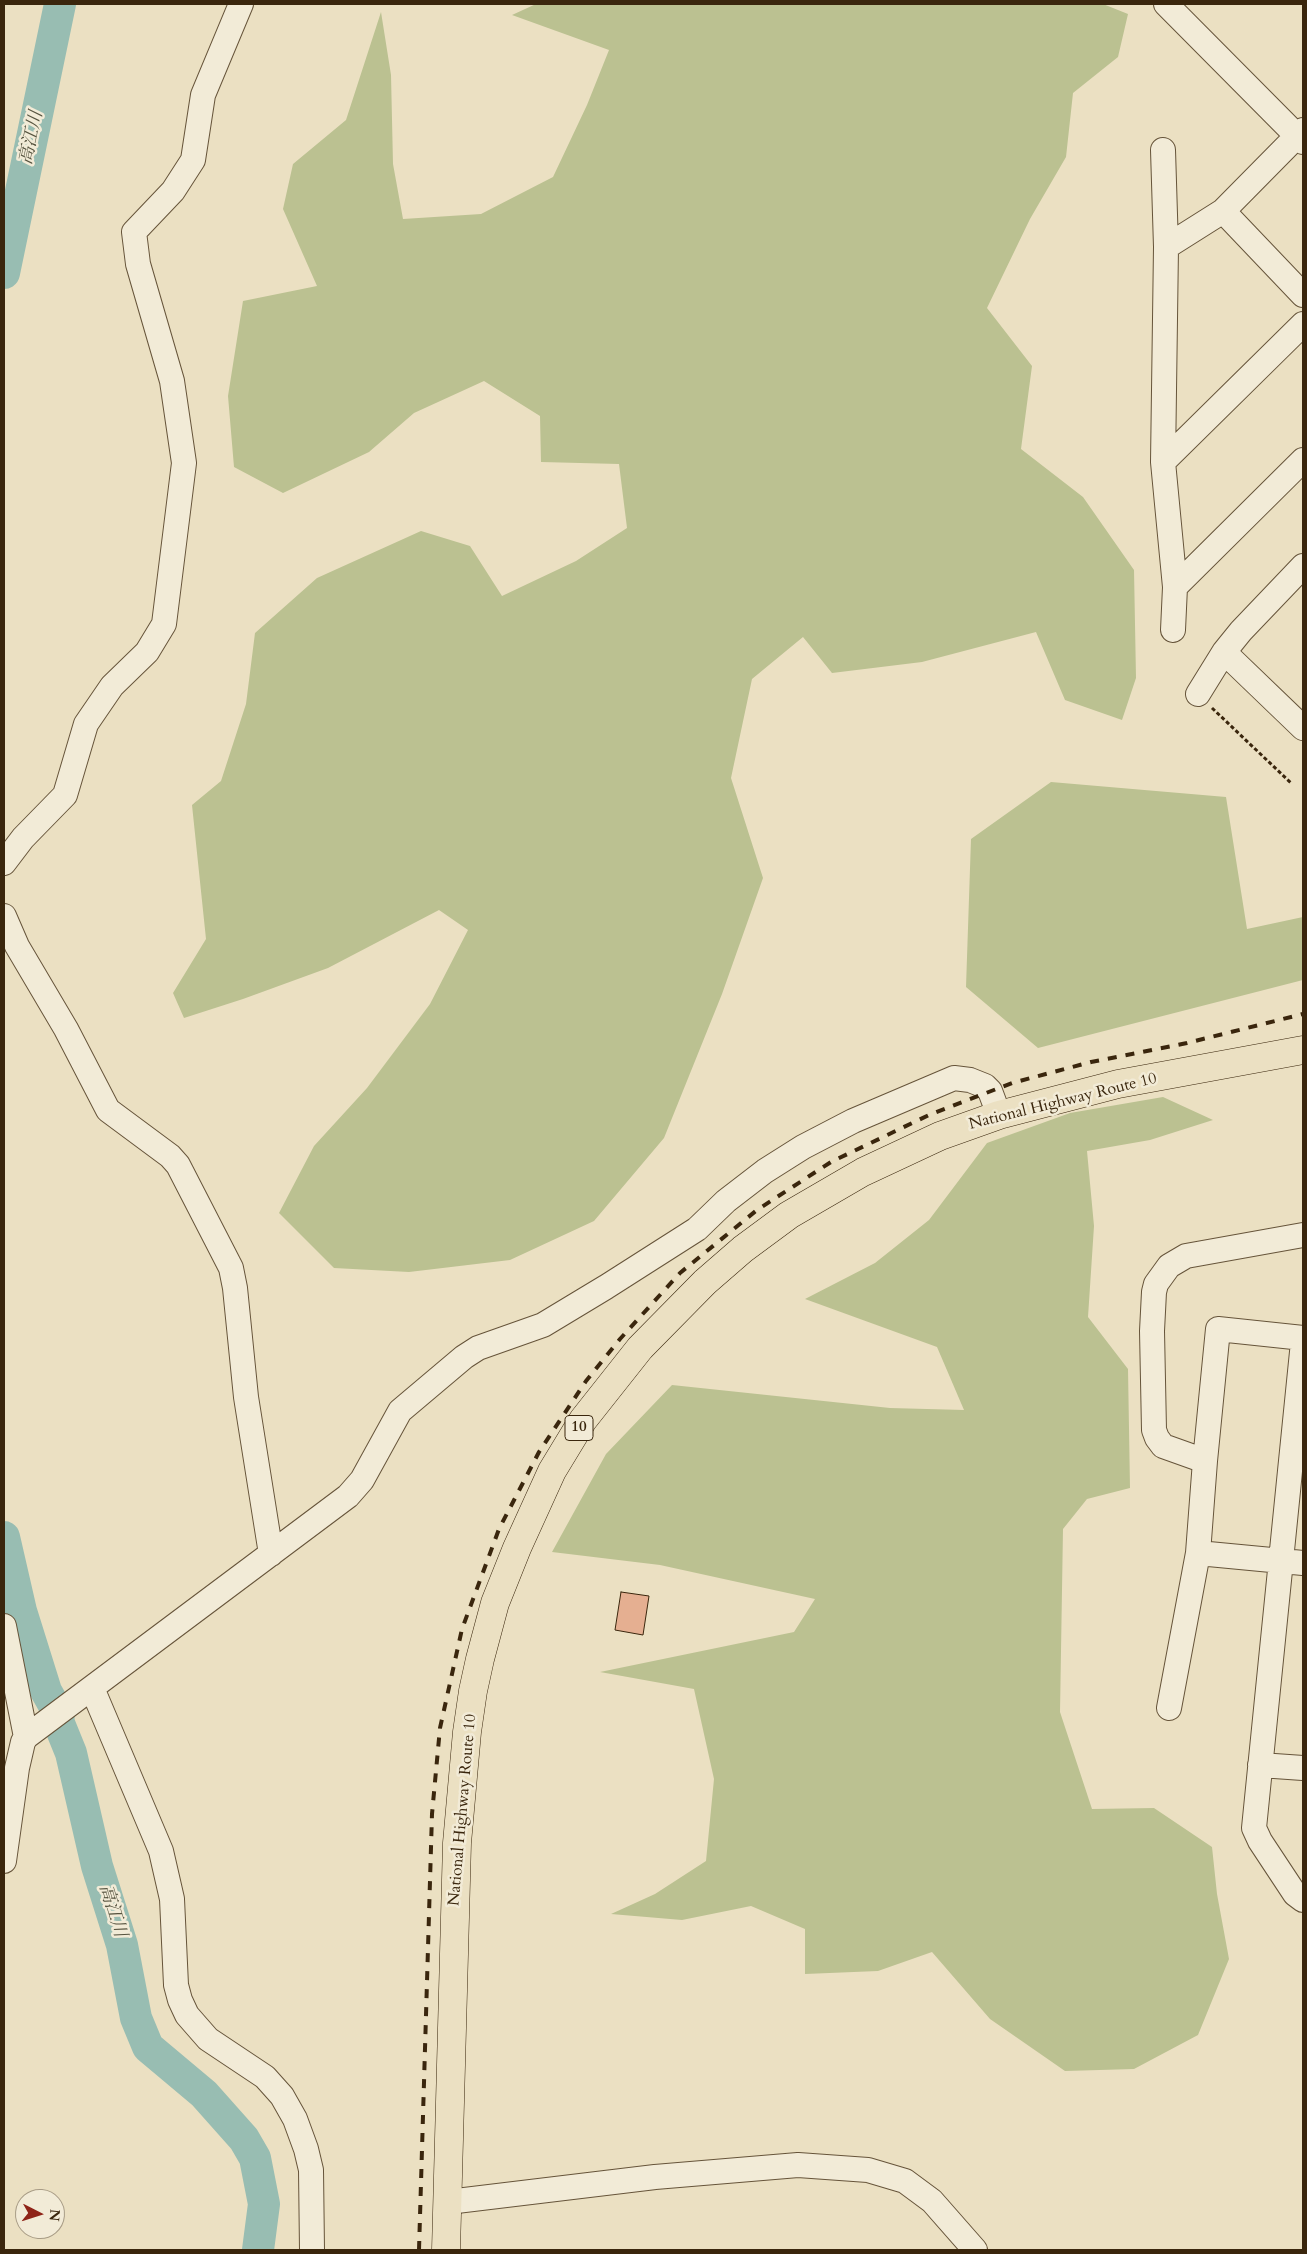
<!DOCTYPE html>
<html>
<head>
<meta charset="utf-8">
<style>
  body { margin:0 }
  #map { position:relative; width:1307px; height:2254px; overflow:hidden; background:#ebe0c2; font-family:Cardo,serif }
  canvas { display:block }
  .frame { position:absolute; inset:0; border:5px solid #3a260d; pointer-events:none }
  .north { position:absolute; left:15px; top:2189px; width:50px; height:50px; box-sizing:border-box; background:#f2ebd7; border:1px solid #a89c86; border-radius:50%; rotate:95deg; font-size:14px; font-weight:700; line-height:20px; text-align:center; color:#3a260d }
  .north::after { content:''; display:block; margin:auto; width:18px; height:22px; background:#8f2418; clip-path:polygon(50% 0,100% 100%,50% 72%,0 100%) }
</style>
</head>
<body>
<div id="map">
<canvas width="1307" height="2254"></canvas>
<div class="frame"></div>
<div class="north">N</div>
</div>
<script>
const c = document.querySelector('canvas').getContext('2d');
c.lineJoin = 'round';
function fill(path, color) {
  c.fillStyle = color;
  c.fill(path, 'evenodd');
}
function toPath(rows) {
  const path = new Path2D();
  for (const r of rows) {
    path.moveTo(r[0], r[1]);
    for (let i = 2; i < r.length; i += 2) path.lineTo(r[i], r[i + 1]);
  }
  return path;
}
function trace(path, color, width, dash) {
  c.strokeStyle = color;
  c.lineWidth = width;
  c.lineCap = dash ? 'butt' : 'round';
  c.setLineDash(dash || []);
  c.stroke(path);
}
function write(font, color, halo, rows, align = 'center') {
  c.font = font + ' Cardo,"Noto Serif JP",serif';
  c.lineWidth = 5;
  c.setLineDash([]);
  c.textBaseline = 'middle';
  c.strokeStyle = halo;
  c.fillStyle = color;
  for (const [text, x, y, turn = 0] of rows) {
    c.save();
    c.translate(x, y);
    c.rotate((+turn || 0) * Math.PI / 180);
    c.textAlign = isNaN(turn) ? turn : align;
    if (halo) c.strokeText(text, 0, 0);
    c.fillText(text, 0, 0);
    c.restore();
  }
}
fill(toPath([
  [536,4,1103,4,1128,14,1118,57,1073,93,1066,157,1030,219,987,308,1032,366,1021,449,1083,497,1134,570,1136,678,1122,720,1065,700,1036,632,922,662,832,673,803,637,752,679,731,778,763,878,722,994,664,1138,594,1221,510,1260,409,1272,334,1268,279,1213,314,1146,367,1088,430,1004,468,930,439,910,328,968,243,999,184,1018,173,993,206,939,192,805,221,781,246,704,255,633,317,578,421,531,470,546,502,596,576,561,627,528,619,464,541,462,540,416,484,381,414,413,369,452,283,493,234,467,228,396,243,301,317,286,283,209,293,164,346,120,381,12,391,75,393,164,403,219,481,214,553,177,587,105,609,50,512,15],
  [1051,782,1226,797,1247,929,1303,917,1303,980,1038,1048,966,987,971,839],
  [1163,1097,1213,1120,1150,1140,1087,1151,1094,1226,1088,1317,1128,1369,1130,1488,1087,1499,1063,1529,1060,1712,1092,1809,1154,1808,1212,1847,1217,1894,1229,1959,1198,2035,1134,2069,1065,2071,990,2019,932,1952,878,1971,805,1974,805,1929,751,1906,682,1920,611,1914,655,1894,706,1861,714,1779,694,1689,600,1672,794,1632,815,1599,660,1565,552,1552,606,1454,672,1385,890,1408,964,1410,937,1347,805,1299,875,1263,929,1220,987,1143,1070,1113]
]), '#bbc191');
trace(toPath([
  [4,273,60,4],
  [4,1537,21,1611,46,1691,59,1714,58,1721,71,1753,97,1866,122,1945,136,2018,148,2047,204,2094,244,2139,255,2158,264,2204,258,2250]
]), '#98bdb2', 32);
const building = toPath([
  [621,1592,649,1596,643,1635,615,1630,621,1592]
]);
fill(building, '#e5af91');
trace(building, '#3a260d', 1);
const minor = toPath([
  [1166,4,1303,142],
  [1163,150,1166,247,1163,462,1175,587,1173,630],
  [1223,211,1303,295],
  [1166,247,1223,211,1303,130],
  [1163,462,1303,324],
  [1175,587,1303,460],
  [1224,652,1303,728],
  [1198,694,1224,652,1241,631,1303,566],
  [4,863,23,838,65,795,86,724,112,686,147,652,164,624,184,463,172,381,138,264,134,232,173,191,193,160,203,95,241,4],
  [4,916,17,946,66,1029,108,1110,170,1156,178,1165,231,1268,235,1288,246,1397,271,1554],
  [1303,1342,1254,1828,1260,1841,1295,1894,1303,1900],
  [1205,1461,1163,1446,1157,1438,1154,1430,1152,1331,1154,1292,1156,1284,1169,1266,1186,1256,1303,1235],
  [1198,1553,1303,1563],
  [4,1626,26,1737],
  [92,1688,161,1851,172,1899,176,1985,180,2000,187,2015,208,2039,265,2077,282,2096,295,2119,306,2149,311,2170,312,2250],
  [1169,1708,1198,1553,1205,1461,1218,1329,1303,1338],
  [1260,1765,1303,1768],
  [4,1861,17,1768,23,1742,26,1737,348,1496,362,1480,400,1411,464,1357,478,1348,543,1325,606,1287,697,1229,726,1201,765,1171,803,1147,853,1121,954,1078,970,1080,985,1086,990,1091,999,1115],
  [448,2202,655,2177,798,2165,868,2170,905,2181,932,2201,975,2250]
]);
const highway = toPath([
  [446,2250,457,1843,467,1732,473,1691,480,1659,495,1603,517,1548,552,1471,583,1420,640,1348,705,1282,743,1249,789,1215,863,1172,940,1136,999,1115,1118,1084,1303,1050]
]);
trace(minor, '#66543a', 26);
trace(highway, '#3a260d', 29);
trace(toPath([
  [1212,708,1291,783]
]), '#3a260d', 3, [4, 2.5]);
trace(minor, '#f2ebd7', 24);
trace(highway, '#ebe0c2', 28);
trace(toPath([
  [419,2250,432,1814,440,1728,462,1629,499,1529,539,1452,586,1381,620,1339,680,1273,757,1210,831,1162,929,1115,1012,1083,1091,1062,1187,1043,1303,1014]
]), '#3a260d', 4, [9, 9]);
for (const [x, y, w] of [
  [579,1428,28]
]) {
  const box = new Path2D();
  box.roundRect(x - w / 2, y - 12.5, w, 25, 4);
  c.fillStyle = '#f2ebd7';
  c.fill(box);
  trace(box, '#3a260d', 1);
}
write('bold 15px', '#3a260d', null, [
  ["10",579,1428]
]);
write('16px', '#3a260d', '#f2ebd7', [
  ["National Highway Route 10",1063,1102,-14],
  ["National Highway Route 10",463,1810,-85]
]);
write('italic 18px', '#56533f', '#f2ebd7', [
  ["高江川",32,138,-78],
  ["高江川",112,1911,73]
]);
</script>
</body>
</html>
